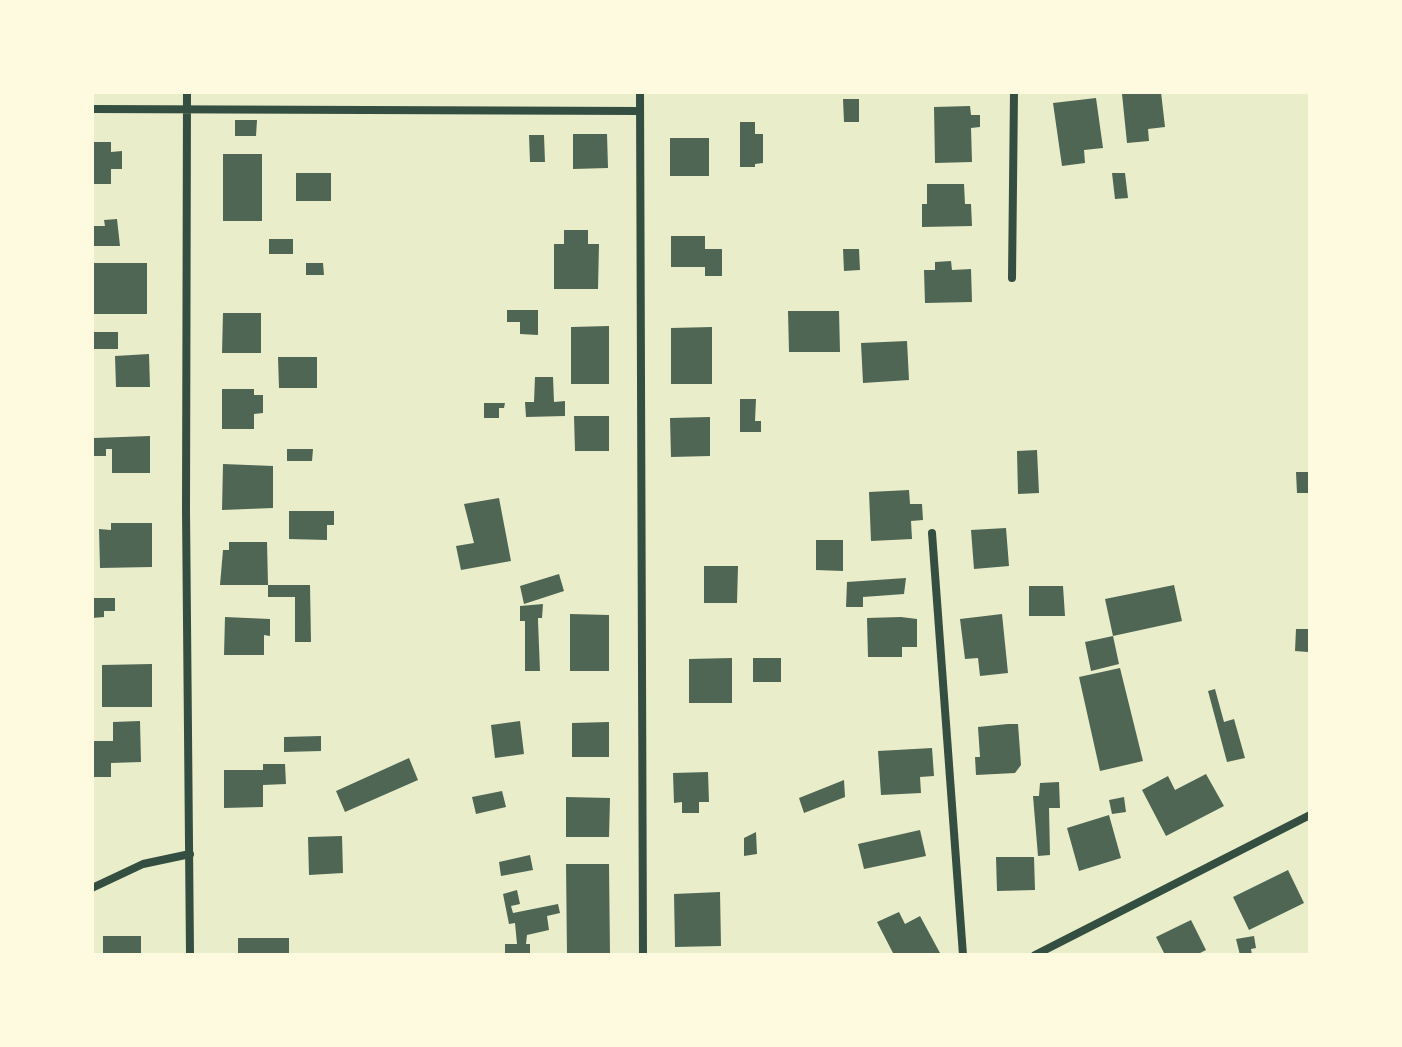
<!DOCTYPE html>
<html>
<head>
<meta charset="utf-8">
<style>
  body { margin:0 }
  #map { position:relative; width:1402px; height:1047px; overflow:hidden; background:#e9edc9; font-family:Barlow,sans-serif }
  canvas { display:block }
  .frame { position:absolute; inset:0; border:94px solid #fefae0; pointer-events:none }
</style>
</head>
<body>
<div id="map">
<canvas width="1402" height="1047"></canvas>
<div class="frame"></div>
</div>
<script>
const c = document.querySelector('canvas').getContext('2d');
c.lineJoin = 'round';
function fill(path, color) {
  c.fillStyle = color;
  c.fill(path, 'evenodd');
}
function toPath(rows) {
  const path = new Path2D();
  for (const r of rows) {
    path.moveTo(r[0], r[1]);
    for (let i = 2; i < r.length; i += 2) path.lineTo(r[i], r[i + 1]);
  }
  return path;
}
function trace(path, color, width, dash) {
  c.strokeStyle = color;
  c.lineWidth = width;
  c.lineCap = dash ? 'butt' : 'round';
  c.setLineDash(dash || []);
  c.stroke(path);
}
fill(toPath([
  [1138,92,1161,92,1165,127,1148,129,1149,141,1127,143,1122,94],
  [1096,98,1103,148,1084,150,1085,163,1062,166,1053,103],
  [843,99,859,99,859,122,844,122],
  [970,106,971,115,980,115,980,127,971,128,972,162,935,163,934,107],
  [235,120,257,120,256,136,235,136],
  [740,122,755,122,755,134,763,134,763,163,755,164,755,167,740,167],
  [573,134,607,134,608,168,573,169],
  [529,135,544,135,545,162,530,162],
  [670,138,709,138,709,176,670,176],
  [92,142,111,142,111,152,122,151,122,169,111,169,111,184,92,184],
  [223,154,262,154,262,221,223,221],
  [296,173,331,173,331,201,296,201],
  [1112,173,1125,173,1128,198,1115,199],
  [927,184,964,184,965,204,971,204,972,226,922,227,922,204,927,204],
  [117,219,120,246,92,246,92,226,105,226,104,220],
  [564,230,588,230,588,244,599,244,598,289,554,289,554,244,564,244],
  [671,236,705,236,705,249,722,249,722,276,705,276,705,267,671,267],
  [269,239,293,239,293,254,269,254],
  [843,249,859,249,860,270,844,271],
  [951,261,952,270,971,269,972,302,925,303,924,270,935,270,935,262],
  [94,263,147,263,147,314,94,314],
  [306,263,323,263,324,275,306,275],
  [507,310,538,310,538,335,520,334,520,322,507,322],
  [788,311,839,311,840,352,789,352],
  [223,313,261,313,261,353,222,353],
  [609,326,609,384,571,384,571,327],
  [712,327,712,384,671,384,671,328],
  [92,332,118,332,118,349,92,349],
  [907,341,909,380,863,383,861,343],
  [149,354,150,387,116,387,115,356],
  [278,357,317,357,317,388,279,388],
  [535,377,553,377,554,402,565,401,565,416,526,417,525,402,534,402],
  [222,389,254,389,254,395,263,395,263,413,254,414,254,429,222,429],
  [740,399,756,399,755,421,761,421,761,432,740,432],
  [484,403,505,403,504,408,499,408,499,418,484,418],
  [574,416,609,416,609,451,575,451],
  [710,417,710,456,671,457,670,418],
  [150,436,150,473,112,473,112,449,106,449,106,456,94,456,94,438],
  [287,449,313,449,312,461,287,461],
  [1037,450,1039,493,1018,494,1017,451],
  [223,464,273,466,273,508,222,510],
  [1296,472,1310,472,1310,493,1297,493],
  [909,490,910,504,922,504,923,520,911,521,912,539,871,541,869,492],
  [499,498,511,561,461,570,456,546,474,543,464,504],
  [289,511,334,511,334,525,327,525,327,540,289,539],
  [111,523,152,523,152,567,100,568,99,529,111,530],
  [1006,528,1009,566,974,569,971,530],
  [816,540,843,540,843,571,816,570],
  [229,542,267,542,268,585,310,585,311,642,295,642,295,597,268,597,268,585,220,585,223,550,229,550],
  [704,566,738,566,737,603,704,603],
  [559,574,564,591,524,604,520,586],
  [906,578,904,594,863,597,863,607,846,607,847,582],
  [1174,585,1182,621,1113,636,1105,599],
  [1029,586,1063,586,1065,616,1029,616],
  [92,598,115,598,115,611,104,611,104,617,92,618],
  [543,604,542,618,538,618,538,621,540,671,525,671,525,621,520,621,520,606],
  [570,614,609,615,609,671,570,671],
  [1002,614,1008,673,980,676,978,658,965,659,960,619],
  [225,617,270,619,270,636,264,635,264,655,224,655],
  [901,617,917,619,917,647,902,647,902,657,868,657,867,618],
  [1296,629,1308,629,1308,652,1295,651],
  [1113,636,1119,664,1091,671,1085,642],
  [732,658,732,703,689,703,689,659],
  [753,658,781,658,781,682,753,682],
  [152,664,152,707,102,707,102,665],
  [1120,668,1143,761,1100,771,1079,677],
  [1215,689,1224,722,1234,719,1245,758,1227,762,1208,691],
  [140,721,141,762,111,763,111,777,92,777,92,741,113,741,113,722],
  [520,721,524,754,495,758,491,725],
  [609,722,609,757,572,757,572,723],
  [1008,724,1018,724,1021,765,1015,773,976,775,975,757,980,757,978,727],
  [321,736,321,751,284,752,284,737],
  [932,748,934,776,920,777,921,793,881,795,878,751],
  [409,758,418,780,345,812,336,791],
  [263,764,285,764,286,784,263,785,263,807,224,808,224,770,263,770],
  [708,772,709,802,699,802,699,813,682,813,682,802,674,803,673,773],
  [1206,774,1224,806,1166,836,1142,790,1168,776,1175,790],
  [844,780,845,797,804,813,799,798],
  [1059,782,1060,808,1049,808,1050,855,1038,856,1033,796,1039,796,1040,783],
  [502,791,506,807,476,814,472,797],
  [566,797,610,798,609,837,566,837],
  [1124,797,1126,812,1112,814,1109,800],
  [1109,815,1121,858,1079,871,1067,828],
  [920,830,926,856,864,869,858,844],
  [756,832,757,854,744,856,744,838],
  [342,836,343,873,309,875,308,837],
  [530,855,533,870,501,876,499,862],
  [996,857,1034,857,1035,890,997,891],
  [566,864,609,864,610,955,567,955],
  [1288,870,1304,903,1249,930,1233,897],
  [517,890,520,904,511,906,513,913,558,904,560,913,547,916,549,930,527,935,526,944,530,944,530,955,505,955,505,944,517,944,515,923,509,924,503,894],
  [720,892,721,946,675,947,674,894],
  [899,912,905,924,920,916,940,953,894,955,877,922],
  [1191,920,1206,950,1196,955,1165,955,1156,937],
  [103,936,141,936,141,955,103,955],
  [1254,936,1256,948,1251,949,1252,955,1240,955,1236,939],
  [238,938,289,938,289,955,238,955]
]), '#4f6655');
trace(toPath([
  [187,92,186,510,190,955],
  [640,92,643,955],
  [92,109,640,111],
  [1012,278,1014,92],
  [932,533,963,955],
  [92,888,143,864,190,854],
  [1035,955,1310,815]
]), '#344e41', 8);
</script>
</body>
</html>
